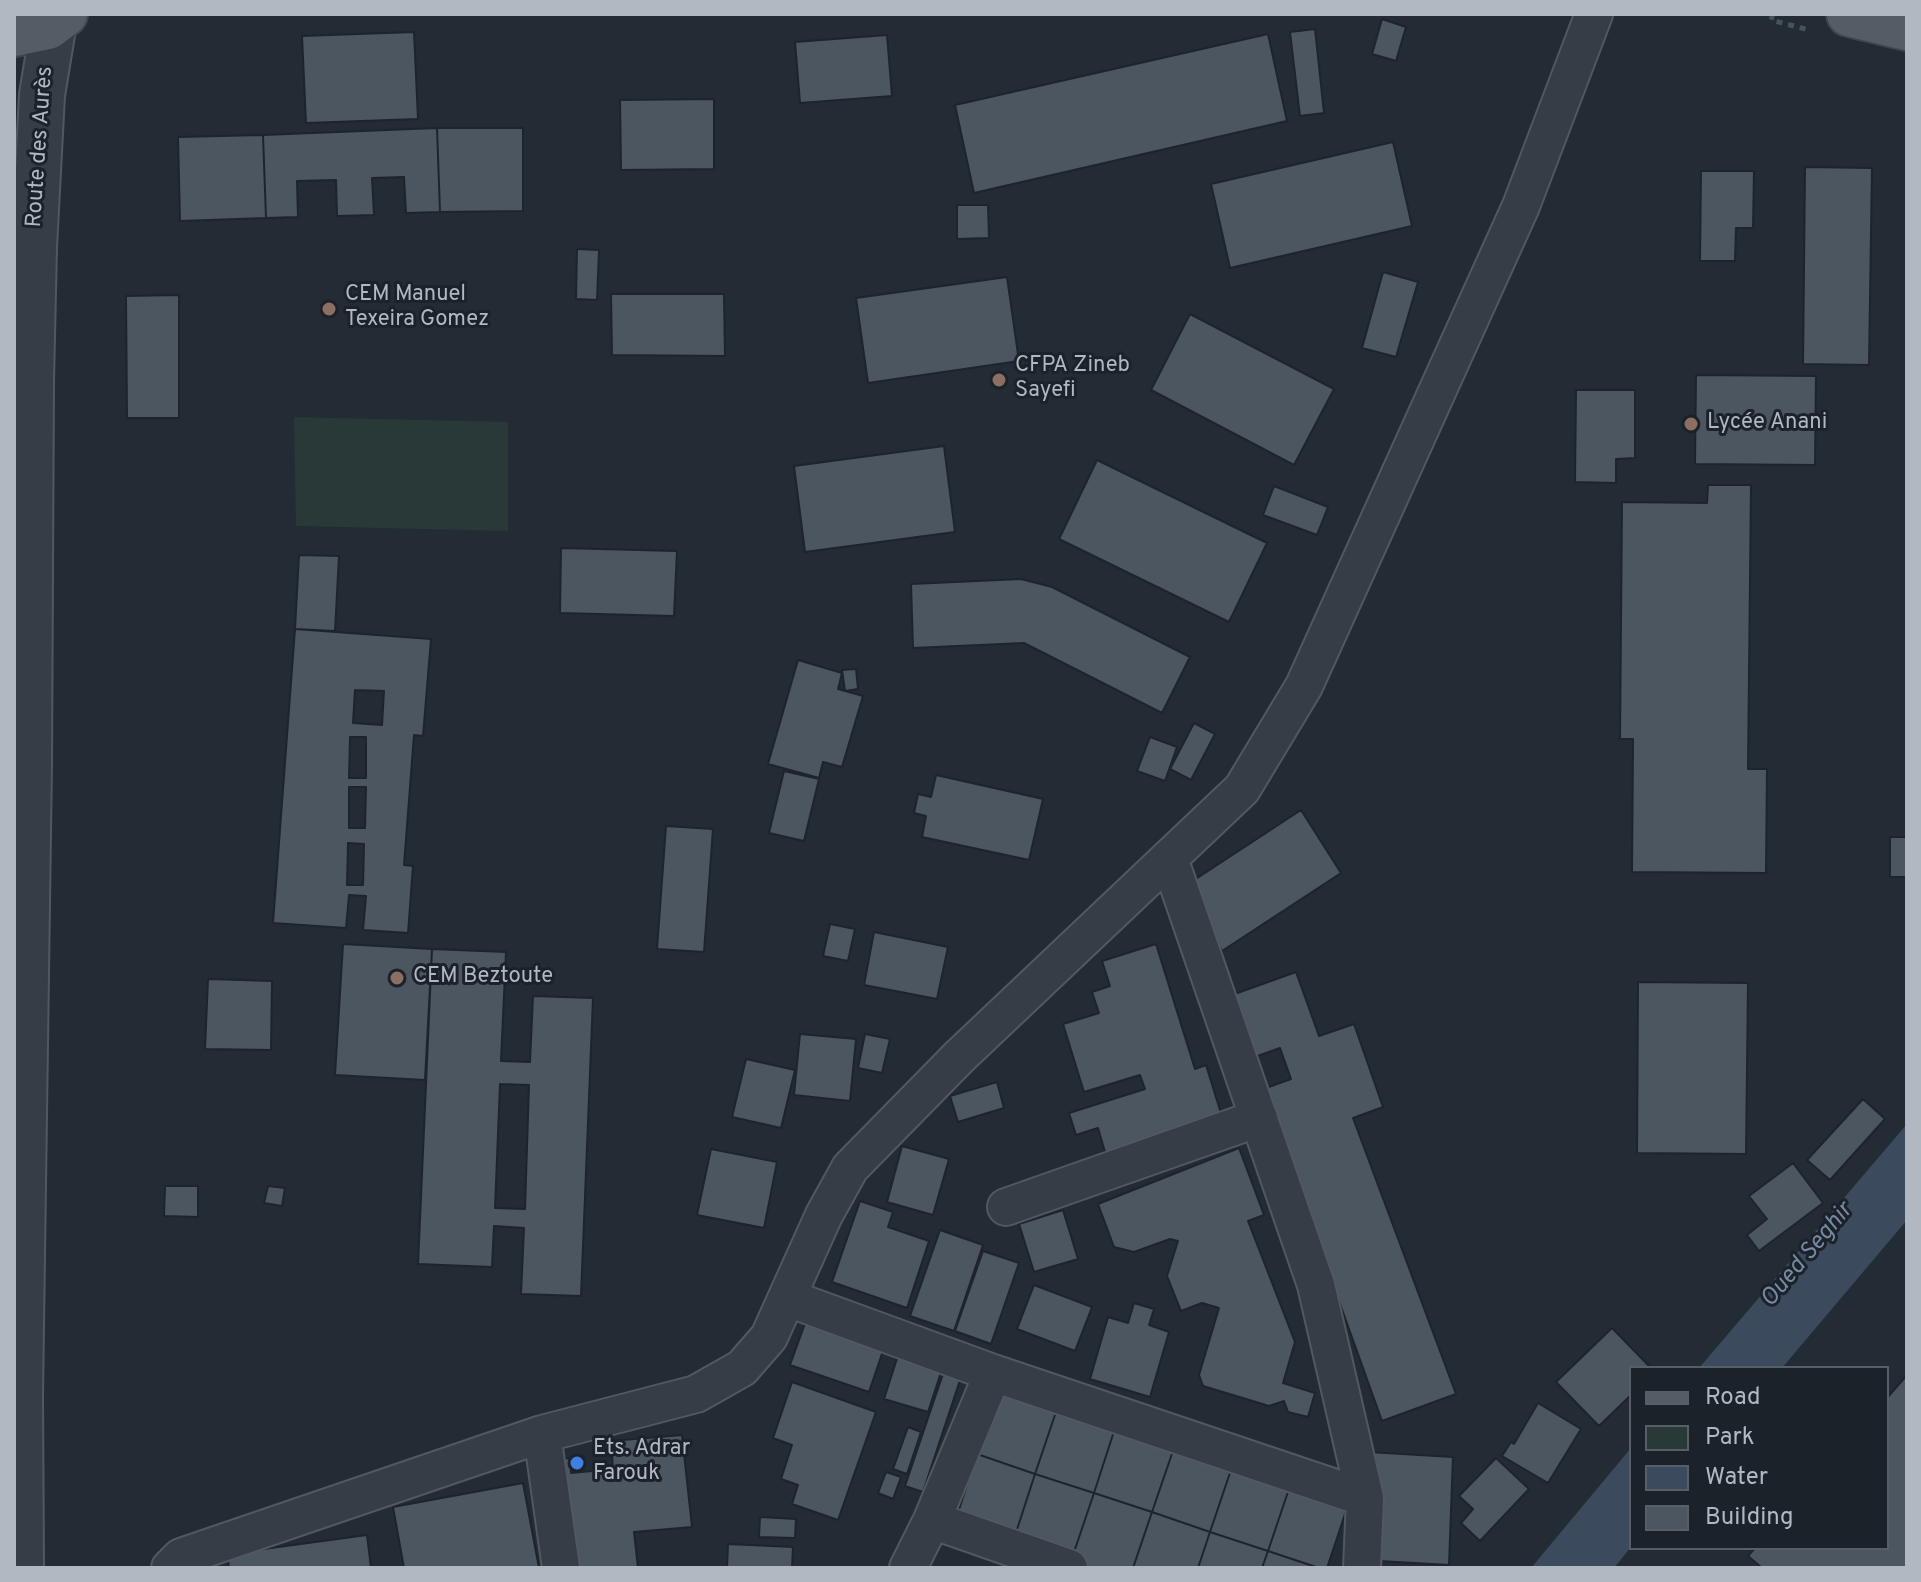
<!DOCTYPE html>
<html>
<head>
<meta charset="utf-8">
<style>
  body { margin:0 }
  #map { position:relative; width:1921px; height:1582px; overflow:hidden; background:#232b35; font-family:Overpass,sans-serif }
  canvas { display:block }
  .frame { position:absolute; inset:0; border:16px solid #b1b8c2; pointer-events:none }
  .legend { position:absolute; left:1629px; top:1366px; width:260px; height:184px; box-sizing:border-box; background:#1c222a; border:2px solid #585e67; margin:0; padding:10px 14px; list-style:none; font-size:24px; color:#b1b8c2 }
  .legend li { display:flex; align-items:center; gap:16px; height:40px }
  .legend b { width:40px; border:2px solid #585e67 }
</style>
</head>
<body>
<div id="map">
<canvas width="1921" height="1582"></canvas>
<div class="frame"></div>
<ul class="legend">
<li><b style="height:10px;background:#555c66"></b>Road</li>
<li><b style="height:22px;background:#283938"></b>Park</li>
<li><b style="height:22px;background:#3b4a5c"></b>Water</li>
<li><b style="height:22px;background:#4c5660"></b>Building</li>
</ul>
</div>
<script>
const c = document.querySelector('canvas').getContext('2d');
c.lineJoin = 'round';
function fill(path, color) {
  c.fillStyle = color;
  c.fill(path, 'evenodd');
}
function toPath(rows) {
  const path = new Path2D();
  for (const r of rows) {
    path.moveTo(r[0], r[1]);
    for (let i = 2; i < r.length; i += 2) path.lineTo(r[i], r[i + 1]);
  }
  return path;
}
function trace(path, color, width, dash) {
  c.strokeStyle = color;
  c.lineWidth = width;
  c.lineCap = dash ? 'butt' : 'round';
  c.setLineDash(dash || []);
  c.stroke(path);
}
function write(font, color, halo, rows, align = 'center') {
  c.font = font + ' Overpass,sans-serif';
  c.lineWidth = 6;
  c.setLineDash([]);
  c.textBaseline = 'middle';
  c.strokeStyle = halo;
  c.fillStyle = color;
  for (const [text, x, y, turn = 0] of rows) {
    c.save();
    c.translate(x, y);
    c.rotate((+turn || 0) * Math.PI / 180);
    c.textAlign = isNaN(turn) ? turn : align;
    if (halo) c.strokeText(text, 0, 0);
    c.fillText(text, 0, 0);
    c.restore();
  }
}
fill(toPath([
  [294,417,508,422,508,531,296,526]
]), '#283938');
fill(toPath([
  [1907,1124,1907,1220,1782,1368,1699,1368],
  [1631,1448,1631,1547,1614,1568,1531,1568]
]), '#3b4a5c');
const building = toPath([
  [1382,19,1406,27,1396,61,1372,54,1382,19],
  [1315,29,1324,113,1300,116,1290,32,1315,29],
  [414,32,418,119,306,123,302,36,414,32],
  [1268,34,1287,121,974,193,955,105,1268,34],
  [887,35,892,96,800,103,795,42,887,35],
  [714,99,714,169,621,170,620,100,714,99],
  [437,128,440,212,406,213,404,177,372,178,374,215,337,216,336,180,297,181,298,217,266,218,263,135,437,128],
  [437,128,523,128,523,211,440,212,437,128],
  [263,135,266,218,180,221,178,137,263,135],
  [1393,142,1412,226,1230,268,1211,184,1393,142],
  [1805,167,1872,168,1869,365,1803,364,1805,167],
  [1701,171,1754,171,1753,228,1736,228,1735,261,1700,261,1701,171],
  [957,205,988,205,989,238,957,239,957,205],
  [577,249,599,250,597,300,576,299,577,249],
  [1383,272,1418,282,1396,357,1362,348,1383,272],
  [1007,277,1019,361,868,383,856,298,1007,277],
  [611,294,724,294,725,356,612,355,611,294],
  [179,295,179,418,127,418,126,296,179,295],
  [1190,314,1334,389,1294,465,1151,390,1190,314],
  [1696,375,1816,376,1815,465,1695,464,1696,375],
  [1576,390,1635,390,1635,458,1616,459,1616,483,1575,482,1576,390],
  [944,446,955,532,805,552,794,466,944,446],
  [1097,460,1267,543,1229,622,1059,539,1097,460],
  [1708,485,1751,485,1748,769,1767,769,1766,873,1632,872,1633,739,1620,739,1622,502,1707,503,1708,485],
  [1274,486,1328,507,1317,535,1263,515,1274,486],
  [561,548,677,551,674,616,560,613,561,548],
  [299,555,339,556,335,631,295,629,299,555],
  [1021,579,1052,587,1190,657,1162,713,1024,643,913,648,911,584,1021,579],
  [295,629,431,639,423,736,414,735,404,865,413,866,408,933,363,930,366,896,349,895,346,928,273,923,295,629],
  [355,690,384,691,382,725,353,723,355,690],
  [350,737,366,737,366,778,349,778,350,737],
  [349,787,366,787,365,828,349,828,349,787],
  [348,843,364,844,363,885,347,885,348,843],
  [798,660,842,673,838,689,863,696,842,767,823,762,819,778,768,764,798,660],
  [856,669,858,689,845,691,842,670,856,669],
  [1194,723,1215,734,1191,780,1170,769,1194,723],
  [1150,737,1177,747,1165,781,1137,771,1150,737],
  [784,771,819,779,804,841,769,833,784,771],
  [936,775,1043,799,1029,860,922,837,926,816,914,813,918,794,931,797,936,775],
  [1301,810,1341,873,1222,951,1182,888,1301,810],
  [666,826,713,829,704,952,657,949,666,826],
  [1890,837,1907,837,1907,877,1890,877,1890,837],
  [830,924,855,929,848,961,823,956,830,924],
  [874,932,948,947,937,999,864,985,874,932],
  [343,944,432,949,425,1080,335,1075,343,944],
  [1156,944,1195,1069,1206,1065,1224,1123,1107,1159,1098,1128,1076,1135,1069,1113,1145,1089,1140,1075,1084,1092,1063,1024,1099,1013,1092,992,1110,986,1102,961,1156,944],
  [432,949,506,952,501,1061,530,1062,533,996,593,998,581,1296,521,1294,524,1228,494,1226,492,1267,418,1264,432,949],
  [500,1084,529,1085,525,1209,495,1208,500,1084],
  [1296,972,1319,1036,1354,1024,1383,1107,1353,1118,1456,1394,1382,1421,1263,1089,1291,1079,1280,1048,1252,1058,1229,996,1296,972],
  [208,979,272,981,271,1050,205,1049,208,979],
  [1638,982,1748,983,1746,1154,1637,1153,1638,982],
  [800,1034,856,1039,850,1101,794,1095,800,1034],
  [865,1034,890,1039,882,1073,858,1068,865,1034],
  [746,1059,795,1070,781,1128,732,1117,746,1059],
  [997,1082,1004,1108,958,1122,950,1096,997,1082],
  [1863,1099,1885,1119,1830,1180,1807,1160,1863,1099],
  [902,1146,949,1159,933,1215,887,1202,902,1146],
  [1239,1148,1264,1215,1248,1221,1295,1342,1283,1383,1315,1393,1308,1417,1288,1412,1284,1401,1269,1406,1203,1386,1199,1375,1219,1308,1202,1303,1181,1311,1167,1276,1178,1241,1170,1239,1134,1252,1114,1247,1098,1204,1239,1148],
  [711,1149,777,1162,764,1228,697,1215,711,1149],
  [1793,1163,1823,1203,1759,1251,1747,1235,1767,1219,1749,1196,1793,1163],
  [165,1186,198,1186,198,1217,164,1216,165,1186],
  [268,1186,285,1188,282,1206,264,1203,268,1186],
  [860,1201,893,1212,888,1227,929,1241,907,1308,832,1282,860,1201],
  [1063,1210,1078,1259,1034,1272,1019,1224,1063,1210],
  [940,1230,983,1245,954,1331,910,1316,940,1230],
  [983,1251,1019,1263,991,1344,955,1331,983,1251],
  [1034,1285,1092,1307,1075,1351,1017,1329,1034,1285],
  [1134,1303,1154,1309,1149,1325,1169,1332,1150,1397,1090,1379,1108,1317,1128,1323,1134,1303],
  [808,1315,886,1342,869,1392,790,1365,808,1315],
  [1612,1328,1651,1368,1631,1368,1631,1395,1599,1426,1556,1382,1612,1328],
  [901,1346,945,1360,928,1412,884,1399,901,1346],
  [947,1362,964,1368,923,1492,905,1486,947,1362],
  [1907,1375,1907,1568,1762,1568,1748,1556,1755,1548,1887,1548,1887,1398,1907,1375],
  [792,1382,876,1412,838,1520,792,1504,798,1485,781,1479,792,1445,773,1438,792,1382],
  [1001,1384,1059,1403,1035,1474,977,1454,1001,1384],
  [1059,1403,1117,1422,1094,1493,1035,1474,1059,1403],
  [1538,1403,1581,1429,1548,1483,1502,1456,1511,1442,1514,1444,1538,1403],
  [1117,1422,1176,1442,1152,1512,1094,1493,1117,1422],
  [908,1427,921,1432,907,1474,893,1469,908,1427],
  [682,1435,692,1527,634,1532,638,1568,572,1568,561,1459,570,1458,571,1473,613,1469,611,1441,682,1435],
  [1176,1442,1234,1461,1210,1532,1152,1512,1176,1442],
  [1368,1452,1453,1457,1449,1565,1361,1560,1368,1452],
  [977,1454,1035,1474,1012,1545,954,1525,977,1454],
  [1496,1458,1529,1489,1480,1541,1461,1523,1473,1509,1459,1496,1496,1458],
  [1234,1461,1292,1480,1268,1551,1210,1532,1234,1461],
  [886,1472,901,1477,893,1499,878,1493,886,1472],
  [1035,1474,1094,1493,1070,1564,1012,1545,1035,1474],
  [1292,1480,1350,1499,1327,1568,1319,1568,1268,1551,1292,1480],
  [523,1483,539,1568,404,1568,393,1507,523,1483],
  [1094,1493,1152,1512,1133,1568,1081,1568,1070,1564,1094,1493],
  [1152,1512,1210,1532,1198,1568,1133,1568,1152,1512],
  [760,1517,796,1519,795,1538,759,1537,760,1517],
  [1210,1532,1268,1551,1262,1568,1198,1568,1210,1532],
  [367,1535,371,1568,229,1568,227,1554,367,1535],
  [728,1544,793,1547,792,1568,727,1568,728,1544],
  [1268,1551,1319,1568,1262,1568,1268,1551]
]);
fill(building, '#4c5660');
trace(building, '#1e242c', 2);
const minor = toPath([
  [1169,858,1316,1285,1365,1498,1362,1568],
  [1006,1207,1259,1118],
  [788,1298,993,1373,1365,1498],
  [542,1434,561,1568],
  [932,1520,1069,1568],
  [170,1568,181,1557,542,1434,696,1394,742,1368,769,1337,824,1215,850,1168,959,1057,1242,789,1304,686,1521,206,1594,14],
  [908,1568,932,1520,993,1373]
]);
const tertiary = toPath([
  [21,1568,20,1396,29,762,31,381,34,247,42,95,54,22]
]);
const primary = toPath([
  [1849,14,1907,28],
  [14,34,48,27,65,14]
]);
trace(minor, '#515860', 40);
trace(tertiary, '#515860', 48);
trace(primary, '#40464f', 48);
trace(toPath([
  [1773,14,1771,20,1809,30]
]), '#455456', 5, [6, 6]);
trace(minor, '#363d46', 36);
trace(tertiary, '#363d46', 44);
trace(primary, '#555c66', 44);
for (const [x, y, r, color] of [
  [329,309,8,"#8d6e63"],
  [999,380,8,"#8d6e63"],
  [1691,424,8,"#8d6e63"],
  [397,978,8,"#8d6e63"],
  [577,1463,8,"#3f7fe0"]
]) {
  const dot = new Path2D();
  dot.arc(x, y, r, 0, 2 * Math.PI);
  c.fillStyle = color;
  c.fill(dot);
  trace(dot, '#1c222a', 3);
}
write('22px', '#b1b8c2', '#1c222a', [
  ["Route des Aurès",41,147,-86]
]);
write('22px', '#b1b8c2', '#1c222a', [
  ["CEM Manuel",345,296],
  ["Texeira Gomez",345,321],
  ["CFPA Zineb",1015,367],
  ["Sayefi",1015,392],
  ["Lycée Anani",1707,424],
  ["CEM Beztoute",413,978],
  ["Ets. Adrar",593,1450],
  ["Farouk",593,1475]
], 'left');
write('italic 24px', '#768aa2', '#1c222a', [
  ["Oued Seghir",1808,1256,-50]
]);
</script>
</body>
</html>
